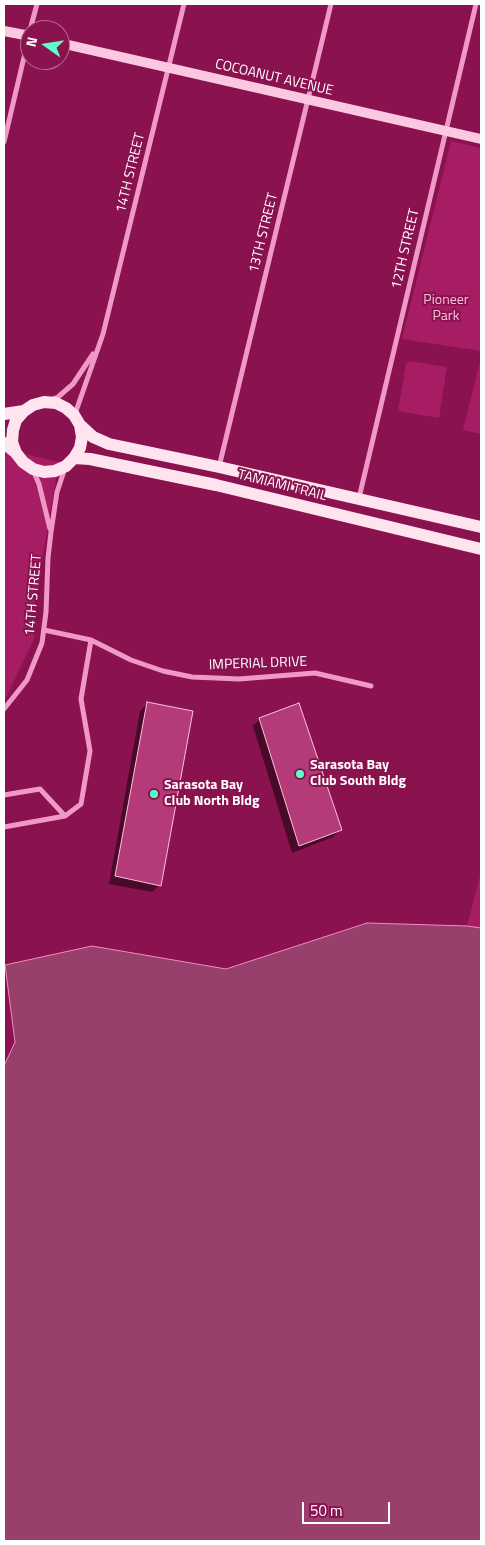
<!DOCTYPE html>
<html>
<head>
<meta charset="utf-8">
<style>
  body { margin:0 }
  #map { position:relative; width:485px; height:1545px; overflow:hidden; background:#8a124e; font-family:"Titillium Web",sans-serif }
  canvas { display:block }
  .frame { position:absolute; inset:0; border:5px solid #fff; pointer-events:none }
  .north { position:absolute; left:20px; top:20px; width:50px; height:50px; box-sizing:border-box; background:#8a124e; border:1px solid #b97195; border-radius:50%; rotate:283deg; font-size:14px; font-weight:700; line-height:20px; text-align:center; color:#fff }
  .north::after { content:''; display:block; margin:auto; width:18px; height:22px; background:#59ffc6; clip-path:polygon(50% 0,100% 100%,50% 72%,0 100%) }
  .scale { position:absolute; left:302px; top:1502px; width:88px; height:22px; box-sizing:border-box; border:2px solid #fff; border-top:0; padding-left:6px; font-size:15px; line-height:18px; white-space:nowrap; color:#fff; -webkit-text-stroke:4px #8a124e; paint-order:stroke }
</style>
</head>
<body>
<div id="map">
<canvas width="485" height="1545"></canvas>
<div class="frame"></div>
<div class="north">N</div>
<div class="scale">50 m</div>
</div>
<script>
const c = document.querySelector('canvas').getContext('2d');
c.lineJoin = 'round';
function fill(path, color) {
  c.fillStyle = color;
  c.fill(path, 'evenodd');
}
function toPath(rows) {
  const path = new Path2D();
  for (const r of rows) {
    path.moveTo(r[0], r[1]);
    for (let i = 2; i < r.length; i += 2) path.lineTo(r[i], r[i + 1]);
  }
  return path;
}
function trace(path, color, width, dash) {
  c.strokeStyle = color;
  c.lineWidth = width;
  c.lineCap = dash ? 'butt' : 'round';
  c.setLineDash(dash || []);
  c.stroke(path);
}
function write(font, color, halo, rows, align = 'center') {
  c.font = font + ' "Titillium Web",sans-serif';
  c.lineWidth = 4;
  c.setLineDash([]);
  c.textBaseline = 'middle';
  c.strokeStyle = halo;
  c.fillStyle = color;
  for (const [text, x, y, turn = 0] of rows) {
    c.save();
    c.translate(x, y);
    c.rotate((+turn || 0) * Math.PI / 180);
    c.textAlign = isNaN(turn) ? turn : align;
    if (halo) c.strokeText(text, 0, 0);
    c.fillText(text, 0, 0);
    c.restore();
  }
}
fill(toPath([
  [451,141,481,148,481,351,402,339],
  [481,357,481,434,463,430],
  [409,361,447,367,439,418,398,411,406,364],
  [4,449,59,462,35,602,34,639,4,702],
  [481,872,481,930,467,926]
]), '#a71d63');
const water = toPath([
  [367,923,467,926,481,928,481,1541,4,1541,4,1066,15,1042,5,965,92,946,226,969,367,923]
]);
fill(water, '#983f6b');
trace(water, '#f48bc2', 1);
fill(toPath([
  [147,704,160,885,152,892,109,884,140,711],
  [260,719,340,830,333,837,292,853,253,726]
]), '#0007');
const building = toPath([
  [147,702,193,711,161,886,115,876,147,702],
  [299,703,342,830,299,846,259,718,299,703]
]);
fill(building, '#b43b77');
trace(building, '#fcc0de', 1);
trace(toPath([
  [30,30,37,4],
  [4,142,29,36],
  [53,399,58,397,73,384,93,354],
  [75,414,103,334,184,4],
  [219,467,331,4],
  [33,470,39,484,50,529],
  [359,498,476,4],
  [44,630,91,640,131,660,163,671,192,677,239,679,315,673,371,686],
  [4,709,27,680,42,643,46,612,48,558,51,532,57,492,65,468],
  [4,795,40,789,65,816],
  [4,827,65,816,81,804,90,751,81,699,91,640]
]), '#f199c6', 5);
trace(toPath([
  [4,31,30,36],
  [60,43,481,139]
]), '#fbc7e1', 10);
trace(toPath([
  [4,414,24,411],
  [80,425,93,437,109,444,219,467,481,527],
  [4,443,16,453,23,462,33,469,44,472,55,471,66,466,74,458,80,448,82,437,80,425,74,415,66,408,56,403,44,402,33,405,24,411,16,420,13,430,12,442,16,453],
  [74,458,90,459,216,485,481,549]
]), '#ffe3ef', 12);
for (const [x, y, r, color] of [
  [300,774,5,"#59ffc6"],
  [154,794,5,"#59ffc6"]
]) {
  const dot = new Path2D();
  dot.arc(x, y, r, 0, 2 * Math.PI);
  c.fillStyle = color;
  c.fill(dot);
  trace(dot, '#8a124e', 2);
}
write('14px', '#fff', '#8a124e', [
  ["COCOANUT AVENUE",274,78,13],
  ["14TH STREET",131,173,-76],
  ["13TH STREET",264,233,-76],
  ["12TH STREET",406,249,-77],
  ["TAMIAMI TRAIL",282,486,14],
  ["14TH STREET",34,595,-85],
  ["IMPERIAL DRIVE",258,664,-2]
]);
write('14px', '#fcc0de', '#8a124e', [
  ["Pioneer",446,301],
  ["Park",446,317]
]);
write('bold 14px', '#fff', '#8a124e', [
  ["Sarasota Bay",310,766],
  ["Club South Bldg",310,782],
  ["Sarasota Bay",164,786],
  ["Club North Bldg",164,802]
], 'left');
</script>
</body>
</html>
